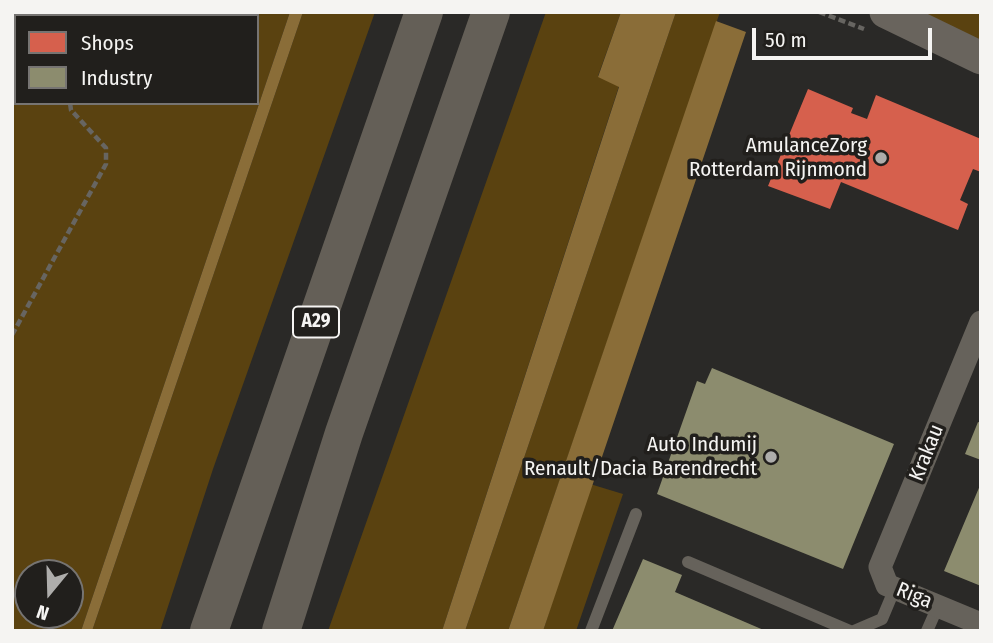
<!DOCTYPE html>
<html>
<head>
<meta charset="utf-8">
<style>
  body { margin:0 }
  #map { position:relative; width:993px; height:643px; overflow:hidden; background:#2a2927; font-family:"Fira Sans Condensed",sans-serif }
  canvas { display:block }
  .frame { position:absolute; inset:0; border:14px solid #f5f4f2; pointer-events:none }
  .legend { position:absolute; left:14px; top:14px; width:245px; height:91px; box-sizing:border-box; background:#211f1c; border:2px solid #767472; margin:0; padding:9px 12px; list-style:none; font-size:21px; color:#f5f4f2 }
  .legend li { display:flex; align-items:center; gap:14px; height:35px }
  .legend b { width:35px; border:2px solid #767472 }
  .north { position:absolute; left:14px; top:559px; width:70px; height:70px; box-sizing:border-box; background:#211f1c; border:2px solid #767472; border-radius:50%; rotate:199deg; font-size:19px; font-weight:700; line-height:28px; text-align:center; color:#f5f4f2 }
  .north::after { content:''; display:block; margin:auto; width:24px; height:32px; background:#aeadab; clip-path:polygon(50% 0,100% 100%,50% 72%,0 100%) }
  .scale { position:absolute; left:752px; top:28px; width:180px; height:32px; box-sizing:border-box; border:4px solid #f5f4f2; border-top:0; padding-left:9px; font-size:21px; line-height:24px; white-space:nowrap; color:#f5f4f2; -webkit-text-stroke:5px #211f1c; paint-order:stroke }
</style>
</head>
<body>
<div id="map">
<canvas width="993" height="643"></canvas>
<div class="frame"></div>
<ul class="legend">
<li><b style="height:19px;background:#d6604d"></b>Shops</li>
<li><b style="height:19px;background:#8c8c6e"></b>Industry</li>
</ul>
<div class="north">N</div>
<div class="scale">50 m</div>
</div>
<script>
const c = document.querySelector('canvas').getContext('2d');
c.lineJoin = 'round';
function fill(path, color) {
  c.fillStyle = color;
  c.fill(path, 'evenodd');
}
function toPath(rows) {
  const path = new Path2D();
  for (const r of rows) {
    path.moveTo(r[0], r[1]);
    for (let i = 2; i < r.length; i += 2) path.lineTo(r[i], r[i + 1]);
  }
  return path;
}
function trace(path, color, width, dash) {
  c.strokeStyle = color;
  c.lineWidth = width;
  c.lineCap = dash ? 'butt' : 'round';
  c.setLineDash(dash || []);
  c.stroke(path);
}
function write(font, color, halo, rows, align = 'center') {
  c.font = font + ' "Fira Sans Condensed",sans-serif';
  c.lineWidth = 7;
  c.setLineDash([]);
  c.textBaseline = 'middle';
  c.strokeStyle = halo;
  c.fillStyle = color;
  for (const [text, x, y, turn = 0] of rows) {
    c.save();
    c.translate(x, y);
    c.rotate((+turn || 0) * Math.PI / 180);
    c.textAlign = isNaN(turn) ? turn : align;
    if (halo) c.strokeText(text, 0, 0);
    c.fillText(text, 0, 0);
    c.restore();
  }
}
fill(toPath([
  [12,12,290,12,81,631,12,631],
  [16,16,257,16,257,103,16,103],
  [28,573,70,573,70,615,28,615],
  [303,12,375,12,213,469,160,631,92,631],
  [546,12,621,12,598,76,619,86,442,631,328,631],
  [676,12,720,12,508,631,465,631],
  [912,12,981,12,981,47],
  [590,484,623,494,576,631,543,631]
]), '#5a4210');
fill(toPath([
  [290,12,303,12,92,631,81,631],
  [621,12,676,12,465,631,442,631,619,87,598,77],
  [716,21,746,32,543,631,508,631]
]), '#8a6d38');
fill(toPath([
  [808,89,853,108,851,113,867,119,876,95,981,139,981,172,973,169,960,200,968,204,958,230,841,182,830,209,768,186]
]), '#d6604d');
fill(toPath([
  [712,368,894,444,843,569,657,494,697,381,705,384],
  [978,422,981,423,981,460,965,454],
  [981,483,981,586,944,571],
  [643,559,682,575,675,592,766,631,612,631]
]), '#8c8c6e');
trace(toPath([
  [75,12,75,16],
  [819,12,864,29],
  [12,335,106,164,106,148,71,110,70,103]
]), '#676561', 4.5, [7, 3.5]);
trace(toPath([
  [688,562,850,631],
  [591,631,636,514],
  [854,631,882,619,895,588],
  [927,631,938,606]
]), '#66625b', 12);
trace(toPath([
  [981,322,880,567,887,585,981,624]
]), '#66625b', 23);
trace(toPath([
  [886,12,981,58]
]), '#69645d', 33);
trace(toPath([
  [209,631,424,12],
  [281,631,344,433,491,12]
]), '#645f57', 38);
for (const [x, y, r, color] of [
  [881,158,7,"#aeadab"],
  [771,457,7,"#aeadab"]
]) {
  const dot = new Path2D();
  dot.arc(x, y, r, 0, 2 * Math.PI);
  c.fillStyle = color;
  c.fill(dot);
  trace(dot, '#211f1c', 2.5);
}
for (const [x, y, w] of [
  [316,322,46]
]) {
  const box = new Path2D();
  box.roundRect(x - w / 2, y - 15.5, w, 31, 5);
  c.fillStyle = '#211f1c';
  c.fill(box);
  trace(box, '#f5f4f2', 2);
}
write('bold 19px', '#f5f4f2', null, [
  ["A29",316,322]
]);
write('21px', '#f5f4f2', '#211f1c', [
  ["AmulanceZorg",867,146],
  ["Rotterdam Rijnmond",867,170],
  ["Auto Indumij",757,445],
  ["Renault/Dacia Barendrecht",757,469]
], 'right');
write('21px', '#f5f4f2', '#211f1c', [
  ["Krakau",927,453,-68],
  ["Riga",914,596,22]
]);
</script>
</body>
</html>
